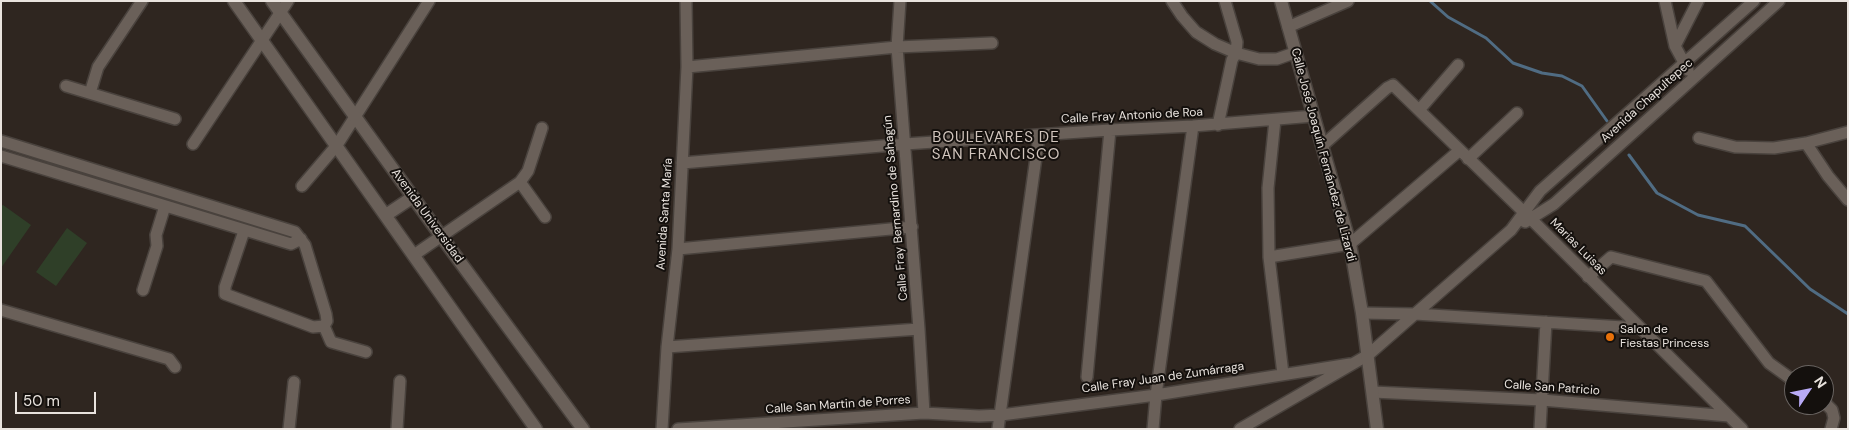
<!DOCTYPE html>
<html>
<head>
<meta charset="utf-8">
<style>
  body { margin:0 }
  #map { position:relative; width:1849px; height:430px; overflow:hidden; background:#2f2620; font-family:"DM Sans",sans-serif }
  canvas { display:block }
  .frame { position:absolute; inset:0; border:2px solid #e9e3de; pointer-events:none }
  .north { position:absolute; left:1784px; top:365px; width:50px; height:50px; box-sizing:border-box; background:#14100d; border:1px solid #696461; border-radius:50%; rotate:56deg; font-size:14px; font-weight:700; line-height:20px; text-align:center; color:#e9e3de }
  .north::after { content:''; display:block; margin:auto; width:18px; height:22px; background:#b9abf7; clip-path:polygon(50% 0,100% 100%,50% 72%,0 100%) }
  .scale { position:absolute; left:15px; top:392px; width:81px; height:22px; box-sizing:border-box; border:2px solid #e9e3de; border-top:0; padding-left:6px; font-size:15px; line-height:18px; white-space:nowrap; color:#e9e3de; -webkit-text-stroke:4px #14100d; paint-order:stroke }
</style>
</head>
<body>
<div id="map">
<canvas width="1849" height="430"></canvas>
<div class="frame"></div>
<div class="north">N</div>
<div class="scale">50 m</div>
</div>
<script>
const c = document.querySelector('canvas').getContext('2d');
c.lineJoin = 'round';
function fill(path, color) {
  c.fillStyle = color;
  c.fill(path, 'evenodd');
}
function toPath(rows) {
  const path = new Path2D();
  for (const r of rows) {
    path.moveTo(r[0], r[1]);
    for (let i = 2; i < r.length; i += 2) path.lineTo(r[i], r[i + 1]);
  }
  return path;
}
function trace(path, color, width, dash) {
  c.strokeStyle = color;
  c.lineWidth = width;
  c.lineCap = dash ? 'butt' : 'round';
  c.setLineDash(dash || []);
  c.stroke(path);
}
function write(font, color, halo, rows, align = 'center') {
  c.font = font + ' "DM Sans",sans-serif';
  c.lineWidth = 4;
  c.setLineDash([]);
  c.textBaseline = 'middle';
  c.strokeStyle = halo;
  c.fillStyle = color;
  for (const [text, x, y, turn = 0] of rows) {
    c.save();
    c.translate(x, y);
    c.rotate((+turn || 0) * Math.PI / 180);
    c.textAlign = isNaN(turn) ? turn : align;
    if (halo) c.strokeText(text, 0, 0);
    c.fillText(text, 0, 0);
    c.restore();
  }
}
fill(toPath([
  [3,205,31,225,1,268,1,206],
  [67,228,87,243,56,286,36,272]
]), '#2f3f28');
trace(toPath([
  [1430,1,1448,17,1486,38,1513,63,1542,73,1562,76,1582,86,1607,121],
  [1629,155,1657,193,1698,215,1745,226,1810,289,1848,314]
]), '#506c83', 3);
const street = toPath([
  [900,1,897,47,919,329,924,413],
  [1172,1,1182,16,1196,32,1215,44,1236,53,1259,59,1277,59,1294,53],
  [1665,1,1675,46,1688,70],
  [1288,27,1348,1],
  [1675,46,1698,1],
  [687,67,897,47,992,43],
  [66,86,175,119],
  [90,93,98,67,142,1],
  [1420,109,1458,65],
  [1275,120,1268,188,1269,257,1283,374],
  [1218,125,1232,60,1236,53,1237,42,1225,1],
  [1699,138,1735,147,1774,148,1806,143,1848,132],
  [1,141,295,232,305,245,326,314,327,321,324,326],
  [1806,143,1828,176,1848,200],
  [193,144,288,1],
  [1322,146,1387,88,1393,85,1531,219,1742,429],
  [1,156,291,244,301,239],
  [1468,159,1517,113],
  [682,163,905,144,1110,130,1193,126,1314,116],
  [520,182,545,217],
  [302,186,337,145,429,1],
  [1525,222,1554,204,1779,1],
  [244,231,225,287,225,294,313,327,324,326],
  [678,249,912,227],
  [414,255,520,182,528,171,542,128],
  [1269,257,1350,244,1460,150],
  [1588,277,1611,257,1706,281,1769,363,1794,381],
  [143,290,157,246,156,235,165,206],
  [1,310,169,359,175,367],
  [1362,313,1415,314,1639,328],
  [324,326,331,342,366,352],
  [667,347,919,329],
  [1087,377,1110,130],
  [1373,392,1542,400,1729,416],
  [1824,402,1832,410,1834,418,1831,429],
  [289,429,294,382],
  [397,429,400,381],
  [662,429,667,347,678,249,687,67,686,1],
  [678,429,924,413,979,416,1001,415,1156,395,1350,364],
  [998,429,1039,136],
  [1153,429,1156,395,1193,126],
  [1240,429,1368,355,1511,230,1540,191,1754,1],
  [1540,429,1546,322]
]);
const secondary = toPath([
  [234,1,536,429],
  [272,1,441,236,583,429],
  [1281,1,1350,244,1362,313,1377,429],
  [386,215,413,197]
]);
trace(street, '#49423d', 14);
trace(secondary, '#49423d', 15);
trace(street, '#6a6059', 11);
trace(secondary, '#6a6059', 12);
for (const [x, y, r, color] of [
  [1610,337,5,"#e8710a"]
]) {
  const dot = new Path2D();
  dot.arc(x, y, r, 0, 2 * Math.PI);
  c.fillStyle = color;
  c.fill(dot);
  trace(dot, '#14100d', 2);
}
write('12px', '#e9e3de', '#14100d', [
  ["Avenida Chapultepec",1647,101,-42],
  ["Calle Fray Antonio de Roa",1132,116,-3],
  ["Calle José Joaquín Fernández de Lizardi",1323,155,75],
  ["Calle Fray Bernardino de Sahagún",896,208,-95],
  ["Avenida Santa María",665,214,-86],
  ["Avenida Universidad",427,216,54],
  ["Marias Luisas",1578,247,45],
  ["Calle Fray Juan de Zumárraga",1163,378,-8],
  ["Calle San Patricio",1552,388,4],
  ["Calle San Martin de Porres",838,405,-4]
]);
write('12px', '#e9e3de', '#14100d', [
  ["Salon de",1620,330],
  ["Fiestas Princess",1620,344]
], 'left');
c.letterSpacing = '1px';
write('15px', '#d1c5bd', '#14100d', [
  ["BOULEVARES DE",996,138],
  ["SAN FRANCISCO",996,155]
]);
c.letterSpacing = '0px';
</script>
</body>
</html>
